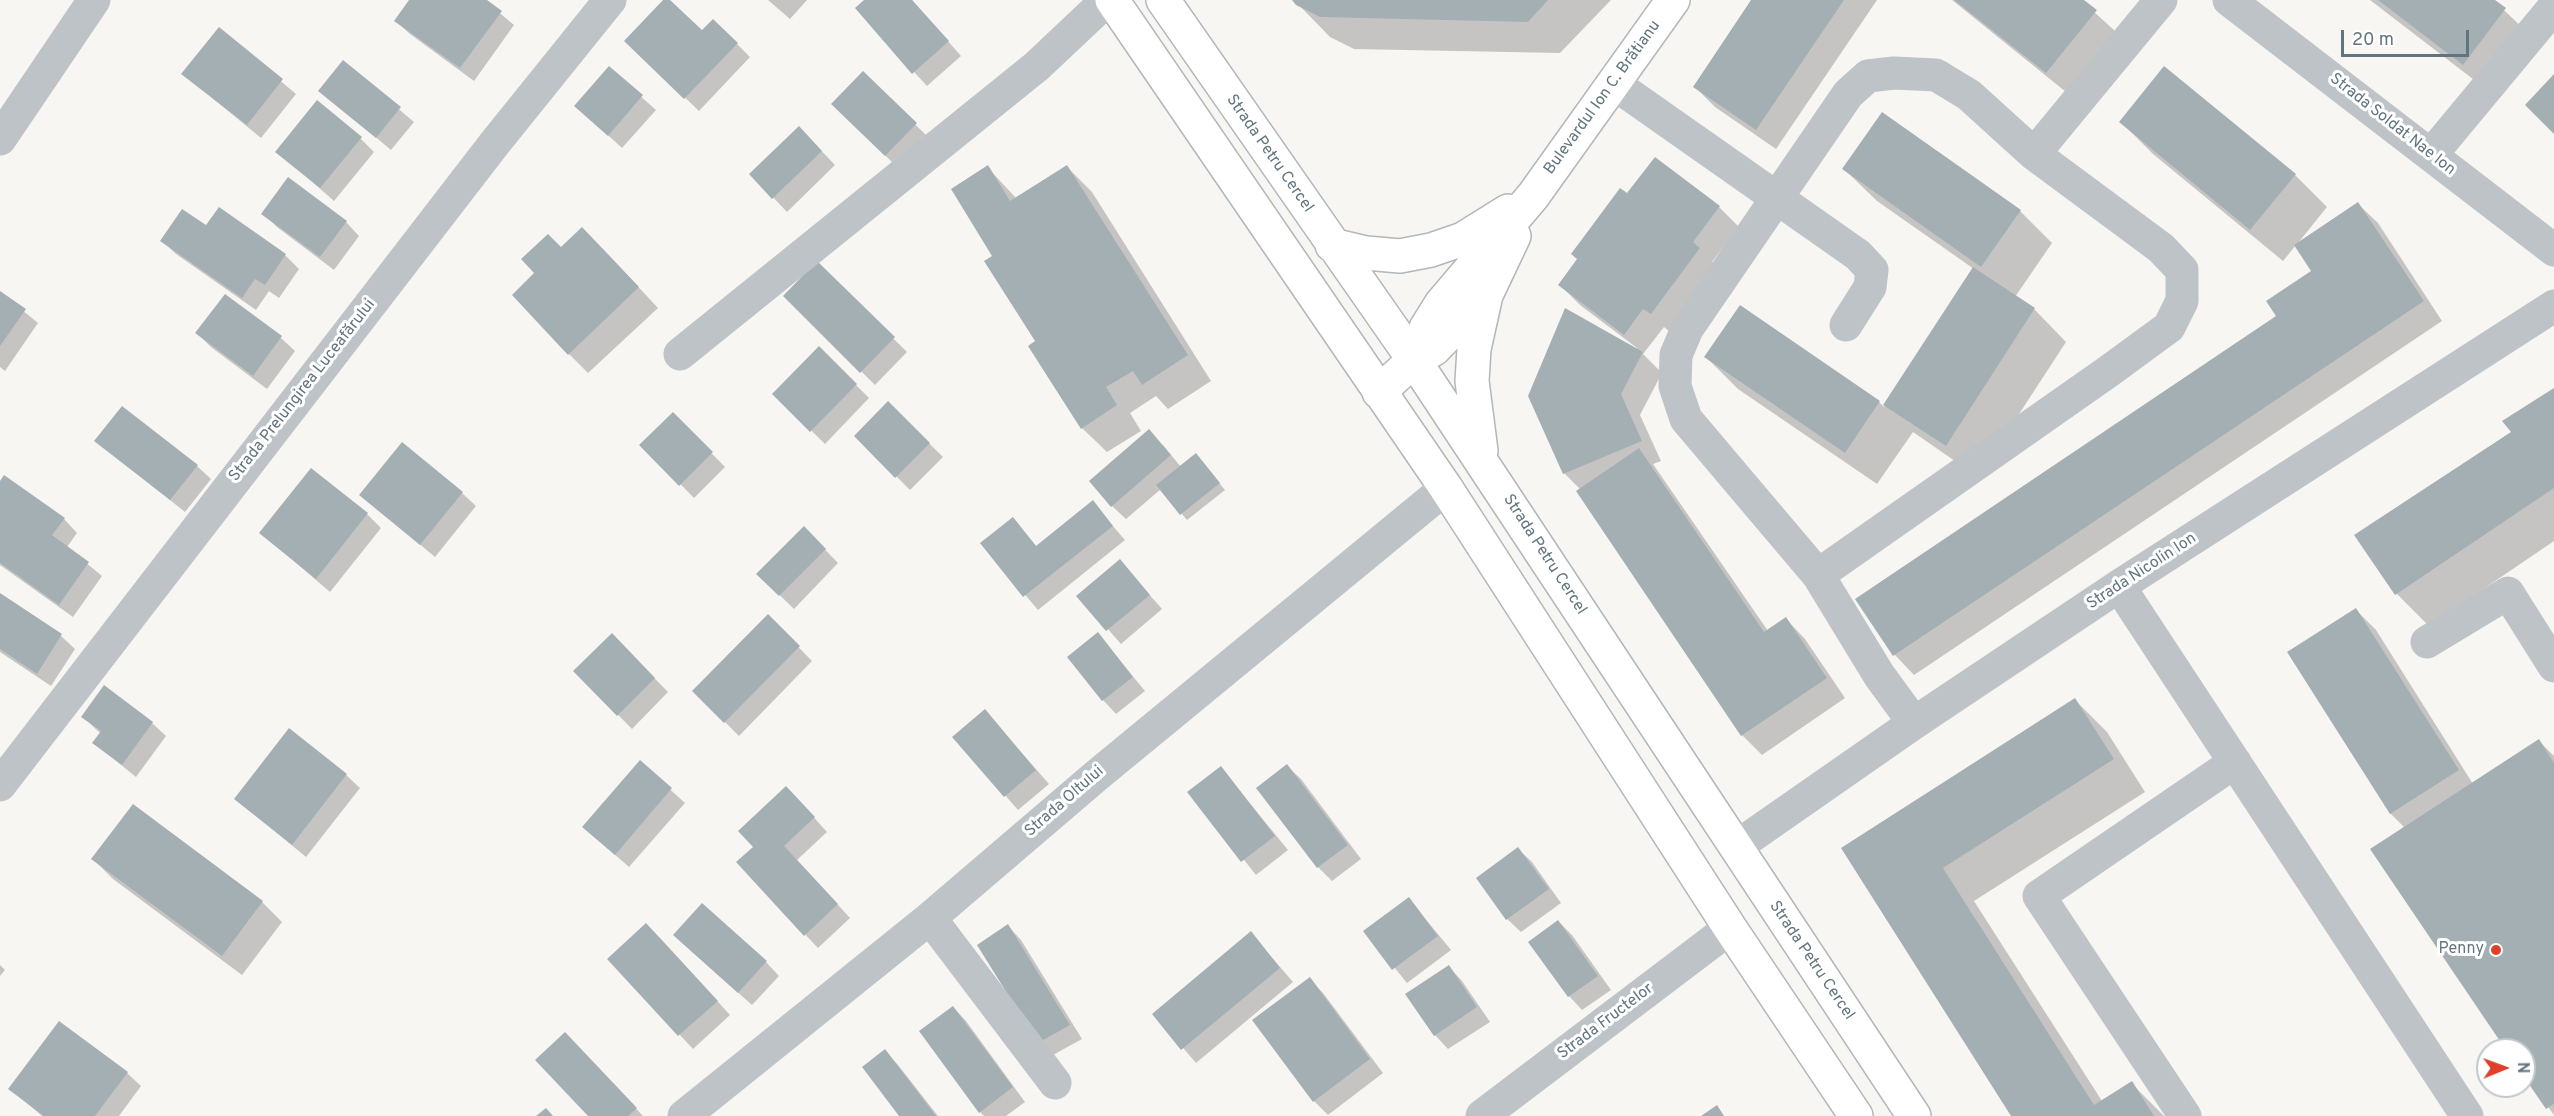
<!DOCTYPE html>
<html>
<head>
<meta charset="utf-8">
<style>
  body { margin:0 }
  #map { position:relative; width:2554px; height:1116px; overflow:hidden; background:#f7f6f3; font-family:Overpass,sans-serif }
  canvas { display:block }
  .north { position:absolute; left:2476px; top:1038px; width:60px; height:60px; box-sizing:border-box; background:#fff; border:2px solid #c0c8cb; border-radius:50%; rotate:89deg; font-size:16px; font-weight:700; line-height:24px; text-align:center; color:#62757e }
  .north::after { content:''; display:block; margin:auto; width:21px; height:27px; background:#e03f2a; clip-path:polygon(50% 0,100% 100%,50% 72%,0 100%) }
  .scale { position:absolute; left:2341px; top:30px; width:128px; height:27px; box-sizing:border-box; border:3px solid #62757e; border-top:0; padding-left:8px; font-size:18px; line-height:21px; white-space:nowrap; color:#62757e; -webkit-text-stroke:4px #fff; paint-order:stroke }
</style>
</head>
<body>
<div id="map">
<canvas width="2554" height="1116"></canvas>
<div class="north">N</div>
<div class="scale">20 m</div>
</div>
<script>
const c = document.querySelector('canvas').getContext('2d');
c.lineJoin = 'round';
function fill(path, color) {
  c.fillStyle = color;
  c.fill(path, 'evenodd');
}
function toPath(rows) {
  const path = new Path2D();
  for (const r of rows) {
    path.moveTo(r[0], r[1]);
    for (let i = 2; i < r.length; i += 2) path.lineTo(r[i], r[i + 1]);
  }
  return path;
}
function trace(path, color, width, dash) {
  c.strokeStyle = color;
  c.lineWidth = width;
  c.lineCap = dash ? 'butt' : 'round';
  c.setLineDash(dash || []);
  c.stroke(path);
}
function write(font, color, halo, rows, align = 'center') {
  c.font = font + ' Overpass,sans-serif';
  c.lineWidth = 6;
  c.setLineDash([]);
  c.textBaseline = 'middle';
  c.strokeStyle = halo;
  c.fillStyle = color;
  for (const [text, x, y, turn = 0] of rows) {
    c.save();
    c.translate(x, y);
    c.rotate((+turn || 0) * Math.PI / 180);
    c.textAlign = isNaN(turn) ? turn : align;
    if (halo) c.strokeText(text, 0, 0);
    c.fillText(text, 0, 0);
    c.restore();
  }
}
fill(toPath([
  [411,0,484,0,514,25,474,81,410,34,396,21],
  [665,0,702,33,737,44,750,57,699,111,626,41],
  [768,0,807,0,790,19],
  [866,0,912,0,961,56,927,86,914,72],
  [1294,0,1611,0,1560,53,1354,49,1330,37],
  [1754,0,1877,0,1776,149,1715,107,1695,87],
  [1952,0,2081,0,2115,31,2066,92],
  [2370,0,2493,0,2537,41,2495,96],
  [219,29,296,94,261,138,183,74],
  [343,62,414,122,391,150,320,91],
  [609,68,656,110,622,148,590,119],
  [2164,68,2295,175,2327,207,2298,243,2358,204,2378,223,2442,321,1914,675,1895,655,1857,599,2278,316,2313,271,2296,245,2283,261,2153,154,2121,122],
  [863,73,929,138,899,169,833,104],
  [361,139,374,152,334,201,277,151],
  [813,142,835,165,787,212,751,174],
  [1655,159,1719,207,1739,227,1712,262,1719,269,1671,333,1664,327,1643,354,1662,373,1640,415,1661,461,1653,464,1768,631,1786,619,1805,639,1845,698,1762,755,1742,735,1578,492,1581,490,1564,473,1637,348,1580,305,1560,285],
  [987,167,1017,199,1067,167,1092,192,1211,381,1168,409,1156,396,1130,413,1141,431,1107,452,1082,428,994,256],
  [1844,169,2020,211,2052,243,2015,297,2034,309,2066,342,1978,477,1913,432,1877,484,1738,389,1706,357,1879,402,1884,407,1974,269,1877,201],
  [220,209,286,256,299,269,279,298,269,291,256,310,176,254,162,241,206,227],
  [263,213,346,222,359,236,334,270,277,227],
  [602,248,658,308,588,373,569,354,561,249],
  [817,263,907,352,875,385,785,296],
  [0,292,38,323,5,371,0,367],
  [225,296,281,338,295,351,267,389,211,347,197,333],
  [819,348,869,398,825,444,774,394],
  [2554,390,2554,541,2429,626,2397,594,2356,535,2513,432],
  [888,403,943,457,910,490,856,436],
  [673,414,725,467,694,498,642,445],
  [96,441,197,466,211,479,185,512],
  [1162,444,1181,467,1202,462,1225,490,1187,520,1161,489,1126,519,1112,506],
  [0,483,64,519,77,533,67,547,102,576,73,617,0,565],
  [462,493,476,506,435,557,361,495],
  [1092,502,1125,540,1038,610,982,544,1013,519,1037,547],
  [367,514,381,528,330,592,261,533],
  [804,528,838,563,794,609,758,574],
  [1120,561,1162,609,1121,644,1079,596],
  [0,595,61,636,75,649,51,686,0,652],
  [2356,610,2376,630,2473,784,2539,741,2554,756,2554,1115,2524,1074,2524,1050,2508,1050,2405,828,2391,814,2289,652],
  [768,616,812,661,739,736,694,691],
  [1098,634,1145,691,1116,714,1103,700],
  [612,635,668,692,632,729,575,671],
  [2075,700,2107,732,2145,792,1974,901,2102,1101,2131,1083,2164,1116,2013,1116,1843,849],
  [985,711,1049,784,1018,810,954,737],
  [83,717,152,723,166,736,136,777,94,743,101,734],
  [640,762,685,803,629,867,598,840],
  [1287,766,1301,779,1361,859,1332,881,1318,867,1258,788],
  [1221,768,1288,850,1256,875,1190,792],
  [346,775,360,788,306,857,236,799],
  [800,802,827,832,797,860,850,918,818,948,738,863],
  [1518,849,1532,862,1561,903,1521,932,1507,919],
  [93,859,262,902,282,922,242,975,113,879],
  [1409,899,1451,950,1407,983,1365,931],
  [1558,921,1572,935,1611,990,1582,1010,1569,996],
  [1008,926,1021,940,1082,1039,1053,1055,1039,1042],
  [1251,933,1293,982,1196,1063,1154,1014],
  [660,938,730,1015,693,1049,609,959],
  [689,949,766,962,779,976,752,1005],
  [0,965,5,970,0,976],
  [1449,967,1462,981,1490,1022,1448,1049,1435,1035],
  [1309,979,1323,993,1383,1073,1328,1115,1314,1101,1254,1021],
  [953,1007,966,1021,1025,1102,1006,1116,984,1116,980,1112],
  [578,1047,643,1116,590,1116],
  [885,1051,898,1065,938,1116,901,1116],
  [127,1073,141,1086,119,1116,42,1116,10,1089]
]), '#0003');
fill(toPath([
  [409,0,487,0,502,11,460,68,394,21],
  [663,0,670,0,702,30,713,19,738,43,684,99,624,41],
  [864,0,912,0,949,41,912,74,855,8],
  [1292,0,1548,0,1528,22,1320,17,1296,5],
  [1751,0,1844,0,1756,130,1693,87],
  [1954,0,2084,0,2097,10,2046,73],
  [2378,0,2495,0,2506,8,2463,65],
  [219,27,283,79,247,125,181,74],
  [343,60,401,107,376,138,318,91],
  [609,66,643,95,608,136,574,106],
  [2164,66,2296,174,2250,230,2119,122],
  [863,71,917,123,885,156,831,104],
  [2554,74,2554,134,2525,105],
  [317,100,362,137,320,188,275,152],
  [1882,112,2021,210,1981,267,1842,169],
  [799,126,822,151,772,199,749,174],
  [1655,157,1720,206,1693,242,1700,248,1651,314,1643,309,1624,335,1558,285,1577,259,1571,254,1620,188,1627,193],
  [988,165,1010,201,1067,165,1188,355,1142,385,1133,371,1106,387,1117,405,1081,429,1028,346,1035,341,984,261,992,256,951,189],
  [288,177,347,221,320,257,261,214],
  [2358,202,2424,301,1893,656,1855,599,2276,316,2266,301,2311,271,2294,245],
  [219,207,286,254,265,285,255,279,242,298,160,241,182,209,206,225],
  [582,227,639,287,568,355,512,295,534,273,521,259,548,234,561,247],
  [817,261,895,337,860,373,783,296],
  [1973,267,2035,308,1946,446,1883,405],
  [0,291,26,309,0,346],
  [225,294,282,336,253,376,195,333],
  [1740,305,1880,401,1845,453,1704,357],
  [1565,308,1643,352,1621,394,1642,441,1563,474,1528,396],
  [819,346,857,384,810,432,772,394],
  [2554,388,2554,488,2395,595,2354,535,2511,432,2502,421],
  [888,401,930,443,895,478,854,436],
  [122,406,198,465,170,500,94,441],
  [673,412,713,452,679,486,639,445],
  [1149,429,1171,455,1111,507,1089,481],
  [402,442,463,492,420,545,359,495],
  [1639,448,1764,632,1786,617,1827,678,1741,736,1576,491],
  [1196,453,1220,483,1180,515,1156,485],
  [311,468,368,513,316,579,259,533],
  [4,475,65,518,52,535,89,562,59,605,0,563,0,481],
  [1093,500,1113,526,1023,597,980,543,1013,517,1036,546],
  [804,526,826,549,779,596,756,574],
  [1120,559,1150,595,1106,631,1076,596],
  [0,593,62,634,37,674,0,649],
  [2356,608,2459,770,2390,814,2287,652],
  [768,614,800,646,724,723,692,691],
  [1098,632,1133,677,1102,701,1067,657],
  [612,633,655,678,617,716,573,671],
  [104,685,153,722,122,765,92,743,101,731,81,717],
  [2075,698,2114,759,1943,868,2094,1105,2132,1081,2154,1116,2011,1116,1841,848],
  [985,709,1036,770,1004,797,952,737],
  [289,728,347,774,292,845,234,799],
  [2539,739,2554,763,2554,1104,2546,1109,2524,1077,2524,1050,2506,1050,2370,849],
  [640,760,672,788,615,855,582,827],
  [1287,764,1348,845,1317,868,1256,788],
  [1221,766,1275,836,1241,862,1187,792],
  [786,786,815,817,784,846,838,904,804,936,736,862,753,847,738,831],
  [133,804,263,901,222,956,91,859],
  [1518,847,1549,889,1506,920,1476,878],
  [1409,897,1438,936,1392,970,1363,931],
  [702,903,767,961,738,993,673,935],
  [1558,920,1598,976,1568,997,1528,942],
  [646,923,718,1001,678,1036,607,959],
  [1008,924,1070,1025,1038,1043,977,945],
  [1251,931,1280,968,1181,1050,1152,1014],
  [1449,965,1477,1007,1434,1036,1405,994],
  [1310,977,1370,1059,1313,1102,1252,1020],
  [953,1006,1013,1087,979,1113,919,1031],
  [59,1021,128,1072,95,1116,44,1116,8,1089],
  [565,1032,637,1108,628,1116,588,1116,535,1060],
  [885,1049,936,1116,899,1116,862,1067],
  [1717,1105,1724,1116,1701,1116],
  [546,1108,553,1116,536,1116]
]), '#a4afb3');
const major = toPath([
  [1112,0,1446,488,1730,928,1856,1116],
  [1163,0,1414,360,1914,1116],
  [1332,245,1366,253,1400,256,1431,250,1463,239,1508,211],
  [1414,360,1426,328,1441,304,1533,196,1673,0],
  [1379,392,1414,360,1434,349,1484,297],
  [1481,451,1472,381,1474,349,1486,295,1514,236]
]);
trace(major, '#b1b7ba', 36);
trace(toPath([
  [2229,0,2554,250],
  [1613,83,1858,255,1872,270,1870,287,1846,325],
  [0,139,94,0],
  [2034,154,2161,0],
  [2431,155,2554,7],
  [680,354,1037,66,1107,0],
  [1818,575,2109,371,2169,327,2182,301,2182,270,2161,248,2034,154,1969,95,1936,75,1894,73,1868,76,1848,94,1687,329,1676,355,1675,386,1686,419,1818,575,1879,675,1914,723],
  [2119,586,2467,1116],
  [2427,642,2508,593,2554,666],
  [0,785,494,144,610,0],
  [1736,847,1914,723,2119,586,2554,306],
  [930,918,1055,1083],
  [684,1116,930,918,1096,776,1446,488],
  [1482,1116,1730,928],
  [2185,1116,2039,896,2235,762]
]), '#bdc3c6', 33);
trace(major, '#fff', 33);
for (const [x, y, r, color] of [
  [2496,950,6,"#e03f2a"]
]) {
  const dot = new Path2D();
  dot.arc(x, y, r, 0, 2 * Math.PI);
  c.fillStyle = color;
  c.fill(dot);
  trace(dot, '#fff', 2);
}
write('16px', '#62757e', '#fff', [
  ["Bulevardul Ion C. Brătianu",1603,98,-54],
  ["Strada Soldat Nae Ion",2392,125,38],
  ["Strada Petru Cercel",1269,154,55],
  ["Strada Prelungirea Luceafărului",303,391,-52],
  ["Strada Petru Cercel",1544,555,57],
  ["Strada Nicolin Ion",2142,572,-33],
  ["Strada Oltului",1065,802,-41],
  ["Strada Petru Cercel",1811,961,56],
  ["Strada Fructelor",1606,1022,-37]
]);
write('16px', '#62757e', '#fff', [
  ["Penny",2484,950]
], 'right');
</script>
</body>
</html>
